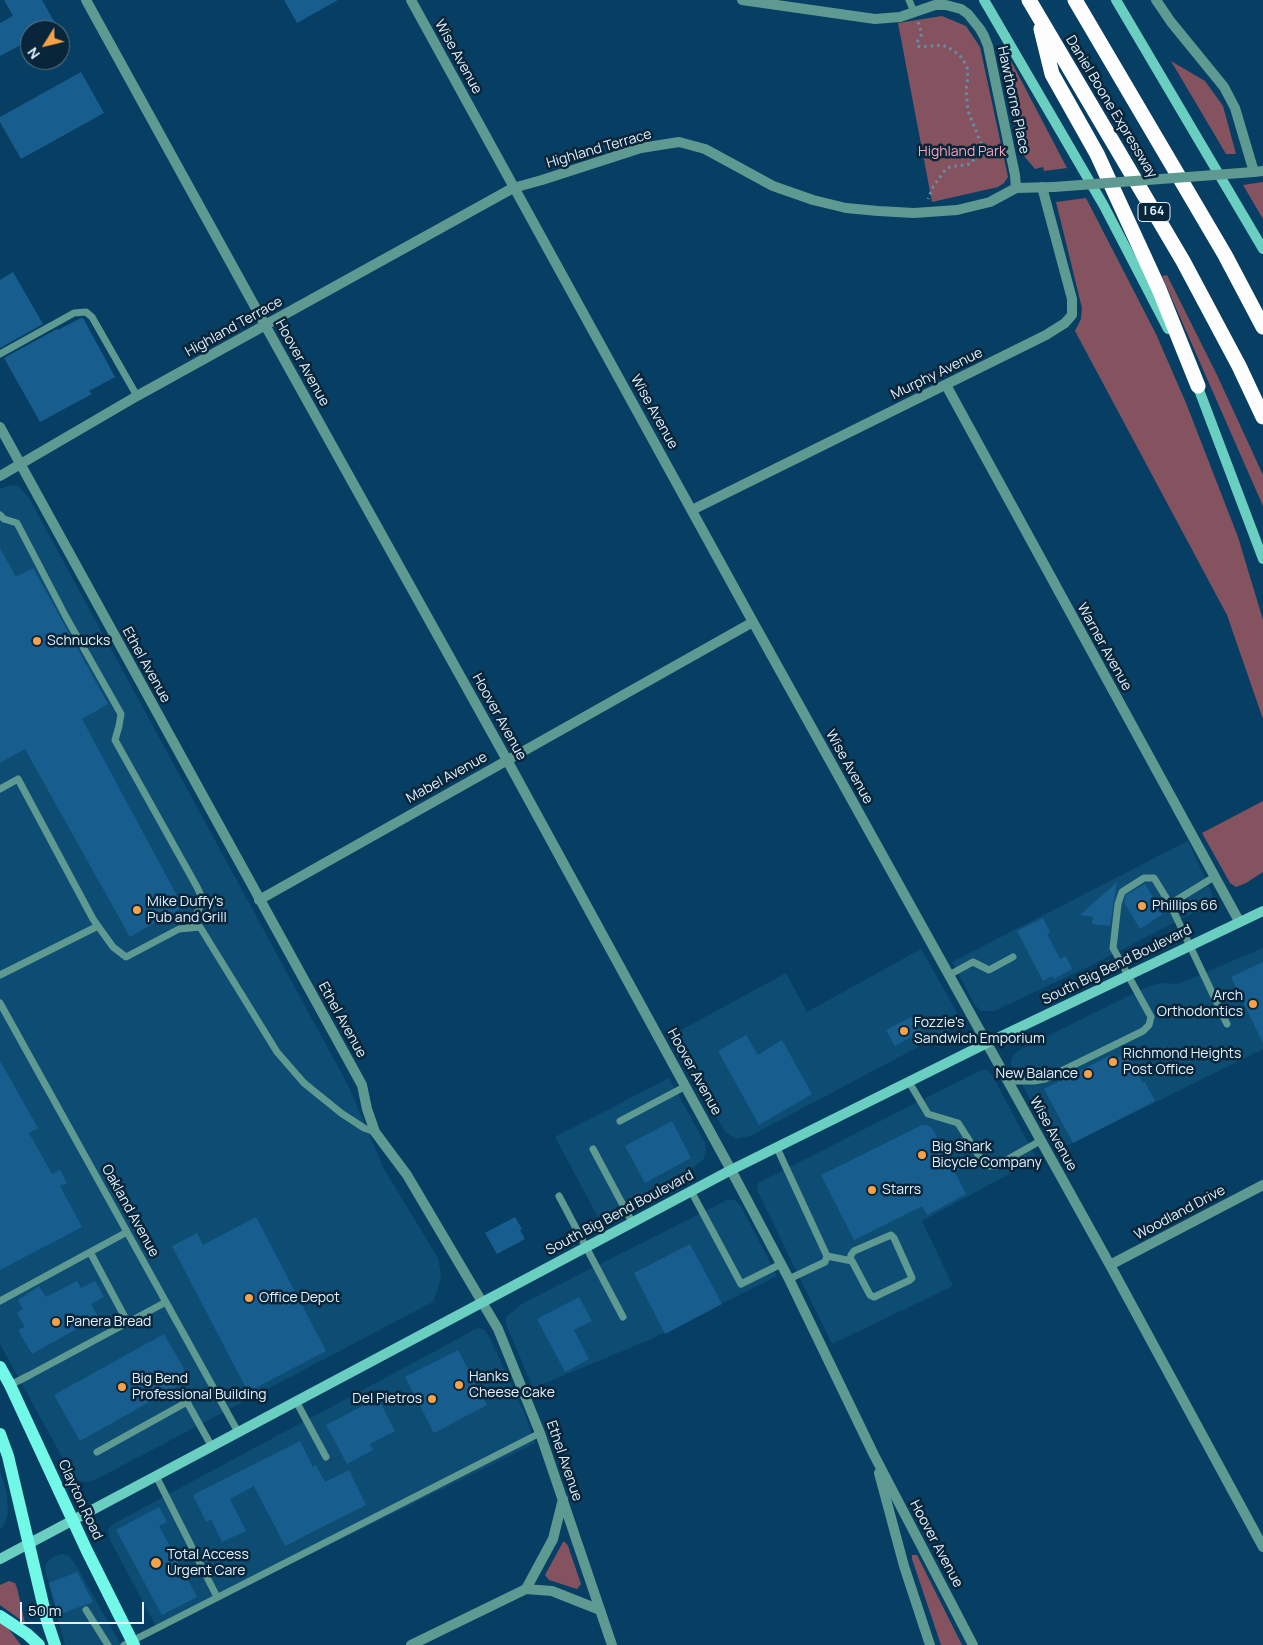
<!DOCTYPE html>
<html>
<head>
<meta charset="utf-8">
<style>
  body { margin:0 }
  #map { position:relative; width:1263px; height:1645px; overflow:hidden; background:#063f63; font-family:Manrope,sans-serif }
  canvas { display:block }
  .north { position:absolute; left:20px; top:20px; width:50px; height:50px; box-sizing:border-box; background:#082539; border:1px solid #607687; border-radius:50%; rotate:234deg; font-size:14px; font-weight:700; line-height:20px; text-align:center; color:#e3f0fc }
  .north::after { content:''; display:block; margin:auto; width:18px; height:22px; background:#f7a248; clip-path:polygon(50% 0,100% 100%,50% 72%,0 100%) }
  .scale { position:absolute; left:20px; top:1602px; width:124px; height:22px; box-sizing:border-box; border:2px solid #e3f0fc; border-top:0; padding-left:6px; font-size:15px; line-height:18px; white-space:nowrap; color:#e3f0fc; -webkit-text-stroke:4px #082539; paint-order:stroke }
</style>
</head>
<body>
<div id="map">
<canvas width="1263" height="1645"></canvas>
<div class="north">N</div>
<div class="scale">50 m</div>
</div>
<script>
const c = document.querySelector('canvas').getContext('2d');
c.lineJoin = 'round';
function fill(path, color) {
  c.fillStyle = color;
  c.fill(path, 'evenodd');
}
function toPath(rows) {
  const path = new Path2D();
  for (const r of rows) {
    path.moveTo(r[0], r[1]);
    for (let i = 2; i < r.length; i += 2) path.lineTo(r[i], r[i + 1]);
  }
  return path;
}
function trace(path, color, width, dash) {
  c.strokeStyle = color;
  c.lineWidth = width;
  c.lineCap = dash ? 'butt' : 'round';
  c.setLineDash(dash || []);
  c.stroke(path);
}
function write(font, color, halo, rows, align = 'center') {
  c.font = font + ' Manrope,sans-serif';
  c.lineWidth = 5;
  c.setLineDash([]);
  c.textBaseline = 'middle';
  c.strokeStyle = halo;
  c.fillStyle = color;
  for (const [text, x, y, turn = 0] of rows) {
    c.save();
    c.translate(x, y);
    c.rotate((+turn || 0) * Math.PI / 180);
    c.textAlign = isNaN(turn) ? turn : align;
    if (halo) c.strokeText(text, 0, 0);
    c.fillText(text, 0, 0);
    c.restore();
  }
}
fill(toPath([
  [10,485,19,487,29,498,349,1087,384,1169,438,1258,441,1275,438,1289,433,1302,421,1308,95,1480,86,1482,78,1480,72,1475,0,1344,0,489],
  [1188,841,1211,891,1213,900,1207,906,1084,969,994,1011,981,1011,975,1005,952,962],
  [1263,948,1263,1049,1073,1143,1057,1149,1011,1064,1012,1057,1017,1051,1149,986,1161,983,1178,984],
  [921,949,956,1011,958,1020,956,1027,750,1136,736,1139,725,1132,672,1035,786,973,807,1012],
  [981,1070,987,1070,992,1075,1037,1159,922,1221,953,1286,832,1344,757,1190,758,1183],
  [669,1078,705,1143,706,1151,703,1160,694,1167,598,1217,555,1137],
  [727,1200,735,1200,741,1206,777,1276,649,1340,533,1388,506,1324,506,1317,523,1303],
  [478,1328,484,1330,489,1336,524,1412,535,1443,158,1630,109,1538,108,1530,113,1524],
  [0,1471,7,1494,8,1514,3,1526,0,1529],
  [62,1554,69,1556,76,1565,121,1645,65,1645,45,1569,47,1562,55,1556]
]), '#0d4d74');
fill(toPath([
  [942,16,966,26,980,47,1008,177,1004,183,998,187,932,202,898,23],
  [1010,59,1067,168,1044,171,1043,167,1035,169,1024,156,1006,71],
  [1171,61,1205,81,1223,106,1236,154,1226,154],
  [1263,182,1263,219,1243,185],
  [1086,198,1156,334,1186,403,1238,537,1263,620,1263,719,1227,615,1075,331,1081,319,1082,308,1056,202],
  [1167,275,1217,375,1263,475,1263,506,1162,276],
  [1263,801,1263,872,1246,883,1236,887,1230,883,1202,833],
  [563,1542,565,1542,568,1546,581,1584,577,1589,549,1580,545,1575],
  [912,1555,917,1555,962,1645,941,1645,912,1559],
  [9,1581,15,1583,17,1588,25,1623,0,1605,0,1585],
  [0,1623,8,1628,21,1645,0,1645]
]), '#84535f');
fill(toPath([
  [4,0,42,0,55,23,48,26,50,30,30,30,30,40,0,56,0,23,13,16],
  [284,0,338,0,297,23],
  [81,72,104,113,21,159,0,122,0,117],
  [13,272,43,324,0,348,0,280],
  [81,318,83,318,115,377,89,391,92,394,40,422,4,358,57,329,58,330],
  [0,548,16,577,33,568,108,704,82,719,183,907,130,937,25,749,0,763],
  [1117,882,1110,926,1092,924,1093,917,1080,915],
  [1145,884,1163,914,1140,929,1124,902,1126,895],
  [1043,918,1050,932,1047,934,1060,959,1066,956,1072,969,1054,979,1052,976,1043,981,1017,931],
  [1263,962,1263,1043,1231,977],
  [913,1016,921,1032,895,1046,886,1030],
  [746,1035,758,1055,782,1040,812,1094,759,1125,718,1051],
  [1127,1053,1143,1083,1145,1082,1155,1101,1073,1143,1044,1089,1111,1055,1113,1060],
  [0,1061,38,1128,29,1133,52,1174,60,1170,67,1183,60,1186,82,1227,0,1270],
  [672,1121,691,1158,645,1183,625,1146],
  [922,1125,927,1125,932,1128,966,1194,927,1215,922,1206,854,1240,821,1175],
  [256,1217,326,1351,248,1392,172,1246,197,1233,203,1245],
  [515,1217,522,1229,520,1230,525,1239,497,1254,485,1233],
  [690,1244,722,1304,665,1334,634,1273],
  [77,1281,81,1288,95,1281,104,1297,91,1304,98,1317,32,1354,18,1330,25,1327,17,1313,23,1309,18,1300,39,1286,46,1297],
  [579,1297,592,1321,574,1330,589,1359,565,1372,537,1319],
  [164,1334,190,1379,80,1441,54,1395],
  [458,1350,487,1405,434,1433,405,1377],
  [378,1398,395,1431,370,1444,373,1450,347,1464,326,1425],
  [300,1441,313,1467,316,1465,325,1482,349,1470,366,1505,285,1546,254,1486,230,1499,246,1531,222,1542,211,1519,206,1522,193,1495],
  [159,1507,167,1522,159,1526,197,1597,162,1615,116,1530],
  [77,1572,93,1602,58,1615,49,1583]
]), '#175e8f');
trace(toPath([
  [918,22,922,34,917,42,918,46,921,47,942,45,953,50,962,58,967,67,968,77,966,90,968,111,981,143,978,155,970,164,950,167,945,170,933,187,928,199]
]), '#678da6', 3, [2.5, 4]);
trace(toPath([
  [909,0,914,12],
  [0,354,74,313,86,312,92,317,137,396],
  [0,515,4,519,17,523,66,617,121,714,119,726,115,740,197,887,202,898,199,909,189,928],
  [0,789,18,779,93,919,113,947,126,957,179,929,200,927,277,1052,304,1083,341,1113,364,1128,375,1132],
  [1170,904,1214,877],
  [0,975,98,926],
  [949,975,973,962,989,970,1013,957],
  [0,1003,238,1432],
  [1008,1081,1034,1081,1045,1079,1143,1031,1149,1025,1151,1017,1113,948,1118,904,1122,892,1144,878,1154,878,1170,904,1227,1024],
  [909,1082,928,1114,958,1123,979,1156,988,1166,996,1166,1040,1141],
  [620,1121,686,1086],
  [777,1148,827,1256],
  [593,1149,632,1222],
  [691,1191,741,1284,781,1264],
  [559,1196,623,1317],
  [90,1252,128,1323],
  [827,1256,852,1261,870,1295,874,1297,910,1280,912,1278,894,1238,891,1235,854,1251,851,1255,850,1260],
  [789,1279,825,1262,827,1256],
  [0,1301,127,1232],
  [10,1385,28,1376,166,1302],
  [296,1401,326,1457],
  [97,1452,187,1402,212,1447],
  [156,1476,217,1597],
  [86,1610,108,1645],
  [124,1645,540,1433]
]), '#5e9a91', 7);
trace(toPath([
  [86,0,265,325,507,760,731,1170,789,1279,874,1455,973,1645],
  [411,0,753,622,1110,1265,1263,1547],
  [742,0,875,19,900,17,935,5,946,5,961,9,968,14,980,29,984,36,988,46,1015,175,1016,188],
  [1156,0,1171,22,1224,87,1235,108,1254,172,1263,171],
  [946,385,1239,921],
  [0,427,362,1085,367,1109,375,1132,407,1175,498,1329,540,1433,612,1645],
  [0,476,137,396,513,188,542,180,641,148,679,142,705,149,773,186,813,200,846,208,878,211,914,213,957,210,990,202,1016,188,1054,187],
  [692,510,1046,335,1065,323,1072,315,1072,299,1042,187],
  [259,900,753,622],
  [1110,1265,1263,1185],
  [879,1473,904,1566,930,1645],
  [526,1589,553,1539,563,1499],
  [411,1645,526,1589,552,1591,600,1610]
]), '#5e9a91', 10);
trace(toPath([
  [984,0,1104,206,1168,329],
  [1116,0,1263,249],
  [1196,382,1263,559],
  [0,1559,731,1170,987,1043,1263,911]
]), '#6acfc1', 10);
trace(toPath([
  [0,1367,10,1385,87,1551,134,1645],
  [0,1434,8,1456,47,1621,55,1645],
  [0,1616,27,1634,39,1645]
]), '#71f8e7', 12);
trace(toPath([
  [1029,0,1183,261,1239,366,1263,417],
  [1075,0,1225,255,1263,327],
  [1041,29,1052,74,1097,154,1159,289,1198,386]
]), '#fdfdfd', 15);
trace(toPath([
  [1054,187,1254,172]
]), '#5e9a91', 10);
for (const [x, y, r, color] of [
  [37,641,5,"#f7a248"],
  [1142,906,5,"#f7a248"],
  [137,910,5,"#f7a248"],
  [1253,1004,5,"#f7a248"],
  [904,1031,5,"#f7a248"],
  [1113,1062,5,"#f7a248"],
  [1088,1074,5,"#f7a248"],
  [922,1155,5,"#f7a248"],
  [872,1190,5,"#f7a248"],
  [249,1298,5,"#f7a248"],
  [56,1322,5,"#f7a248"],
  [459,1385,5,"#f7a248"],
  [122,1387,5,"#f7a248"],
  [432,1399,5,"#f7a248"],
  [156,1563,6,"#f7a248"]
]) {
  const dot = new Path2D();
  dot.arc(x, y, r, 0, 2 * Math.PI);
  c.fillStyle = color;
  c.fill(dot);
  trace(dot, '#082539', 2);
}
for (const [x, y, w] of [
  [1154,212,32]
]) {
  const box = new Path2D();
  box.roundRect(x - w / 2, y - 9.5, w, 19, 4);
  c.fillStyle = '#082539';
  c.fill(box);
  trace(box, '#e3f0fc', 1);
}
write('bold 12px', '#e3f0fc', null, [
  ["I 64",1154,212]
]);
write('14px', '#e3f0fc', '#082539', [
  ["Wise Avenue",458,57,61],
  ["Hawthorne Place",1013,100,78],
  ["Daniel Boone Expressway",1111,107,59],
  ["Highland Terrace",599,149,-16],
  ["Highland Terrace",234,327,-29],
  ["Hoover Avenue",302,363,61],
  ["Murphy Avenue",937,374,-26],
  ["Wise Avenue",654,412,61],
  ["Warner Avenue",1104,647,61],
  ["Ethel Avenue",146,665,61],
  ["Hoover Avenue",499,717,61],
  ["Wise Avenue",849,767,61],
  ["Mabel Avenue",447,778,-29],
  ["South Big Bend Boulevard",1117,965,-26],
  ["Ethel Avenue",342,1020,61],
  ["Hoover Avenue",694,1072,61],
  ["Wise Avenue",1053,1134,61],
  ["Oakland Avenue",130,1211,61],
  ["South Big Bend Boulevard",620,1213,-28],
  ["Woodland Drive",1180,1213,-28],
  ["Ethel Avenue",564,1461,71],
  ["Clayton Road",80,1500,65],
  ["Hoover Avenue",936,1544,62]
]);
write('14px', '#fda1b7', '#082539', [
  ["Highland Park",962,152]
]);
write('14px', '#e3f0fc', '#082539', [
  ["Schnucks",47,641],
  ["Mike Duffy's",147,902],
  ["Pub and Grill",147,918],
  ["Phillips 66",1152,906],
  ["Arch",1243,996,"right"],
  ["Orthodontics",1243,1012,"right"],
  ["Fozzie's",914,1023],
  ["Sandwich Emporium",914,1039],
  ["Richmond Heights",1123,1054],
  ["Post Office",1123,1070],
  ["New Balance",1078,1074,"right"],
  ["Big Shark",932,1147],
  ["Bicycle Company",932,1163],
  ["Starrs",882,1190],
  ["Office Depot",259,1298],
  ["Panera Bread",66,1322],
  ["Hanks",469,1377],
  ["Cheese Cake",469,1393],
  ["Big Bend",132,1379],
  ["Professional Building",132,1395],
  ["Del Pietros",422,1399,"right"],
  ["Total Access",167,1555],
  ["Urgent Care",167,1571]
], 'left');
</script>
</body>
</html>
